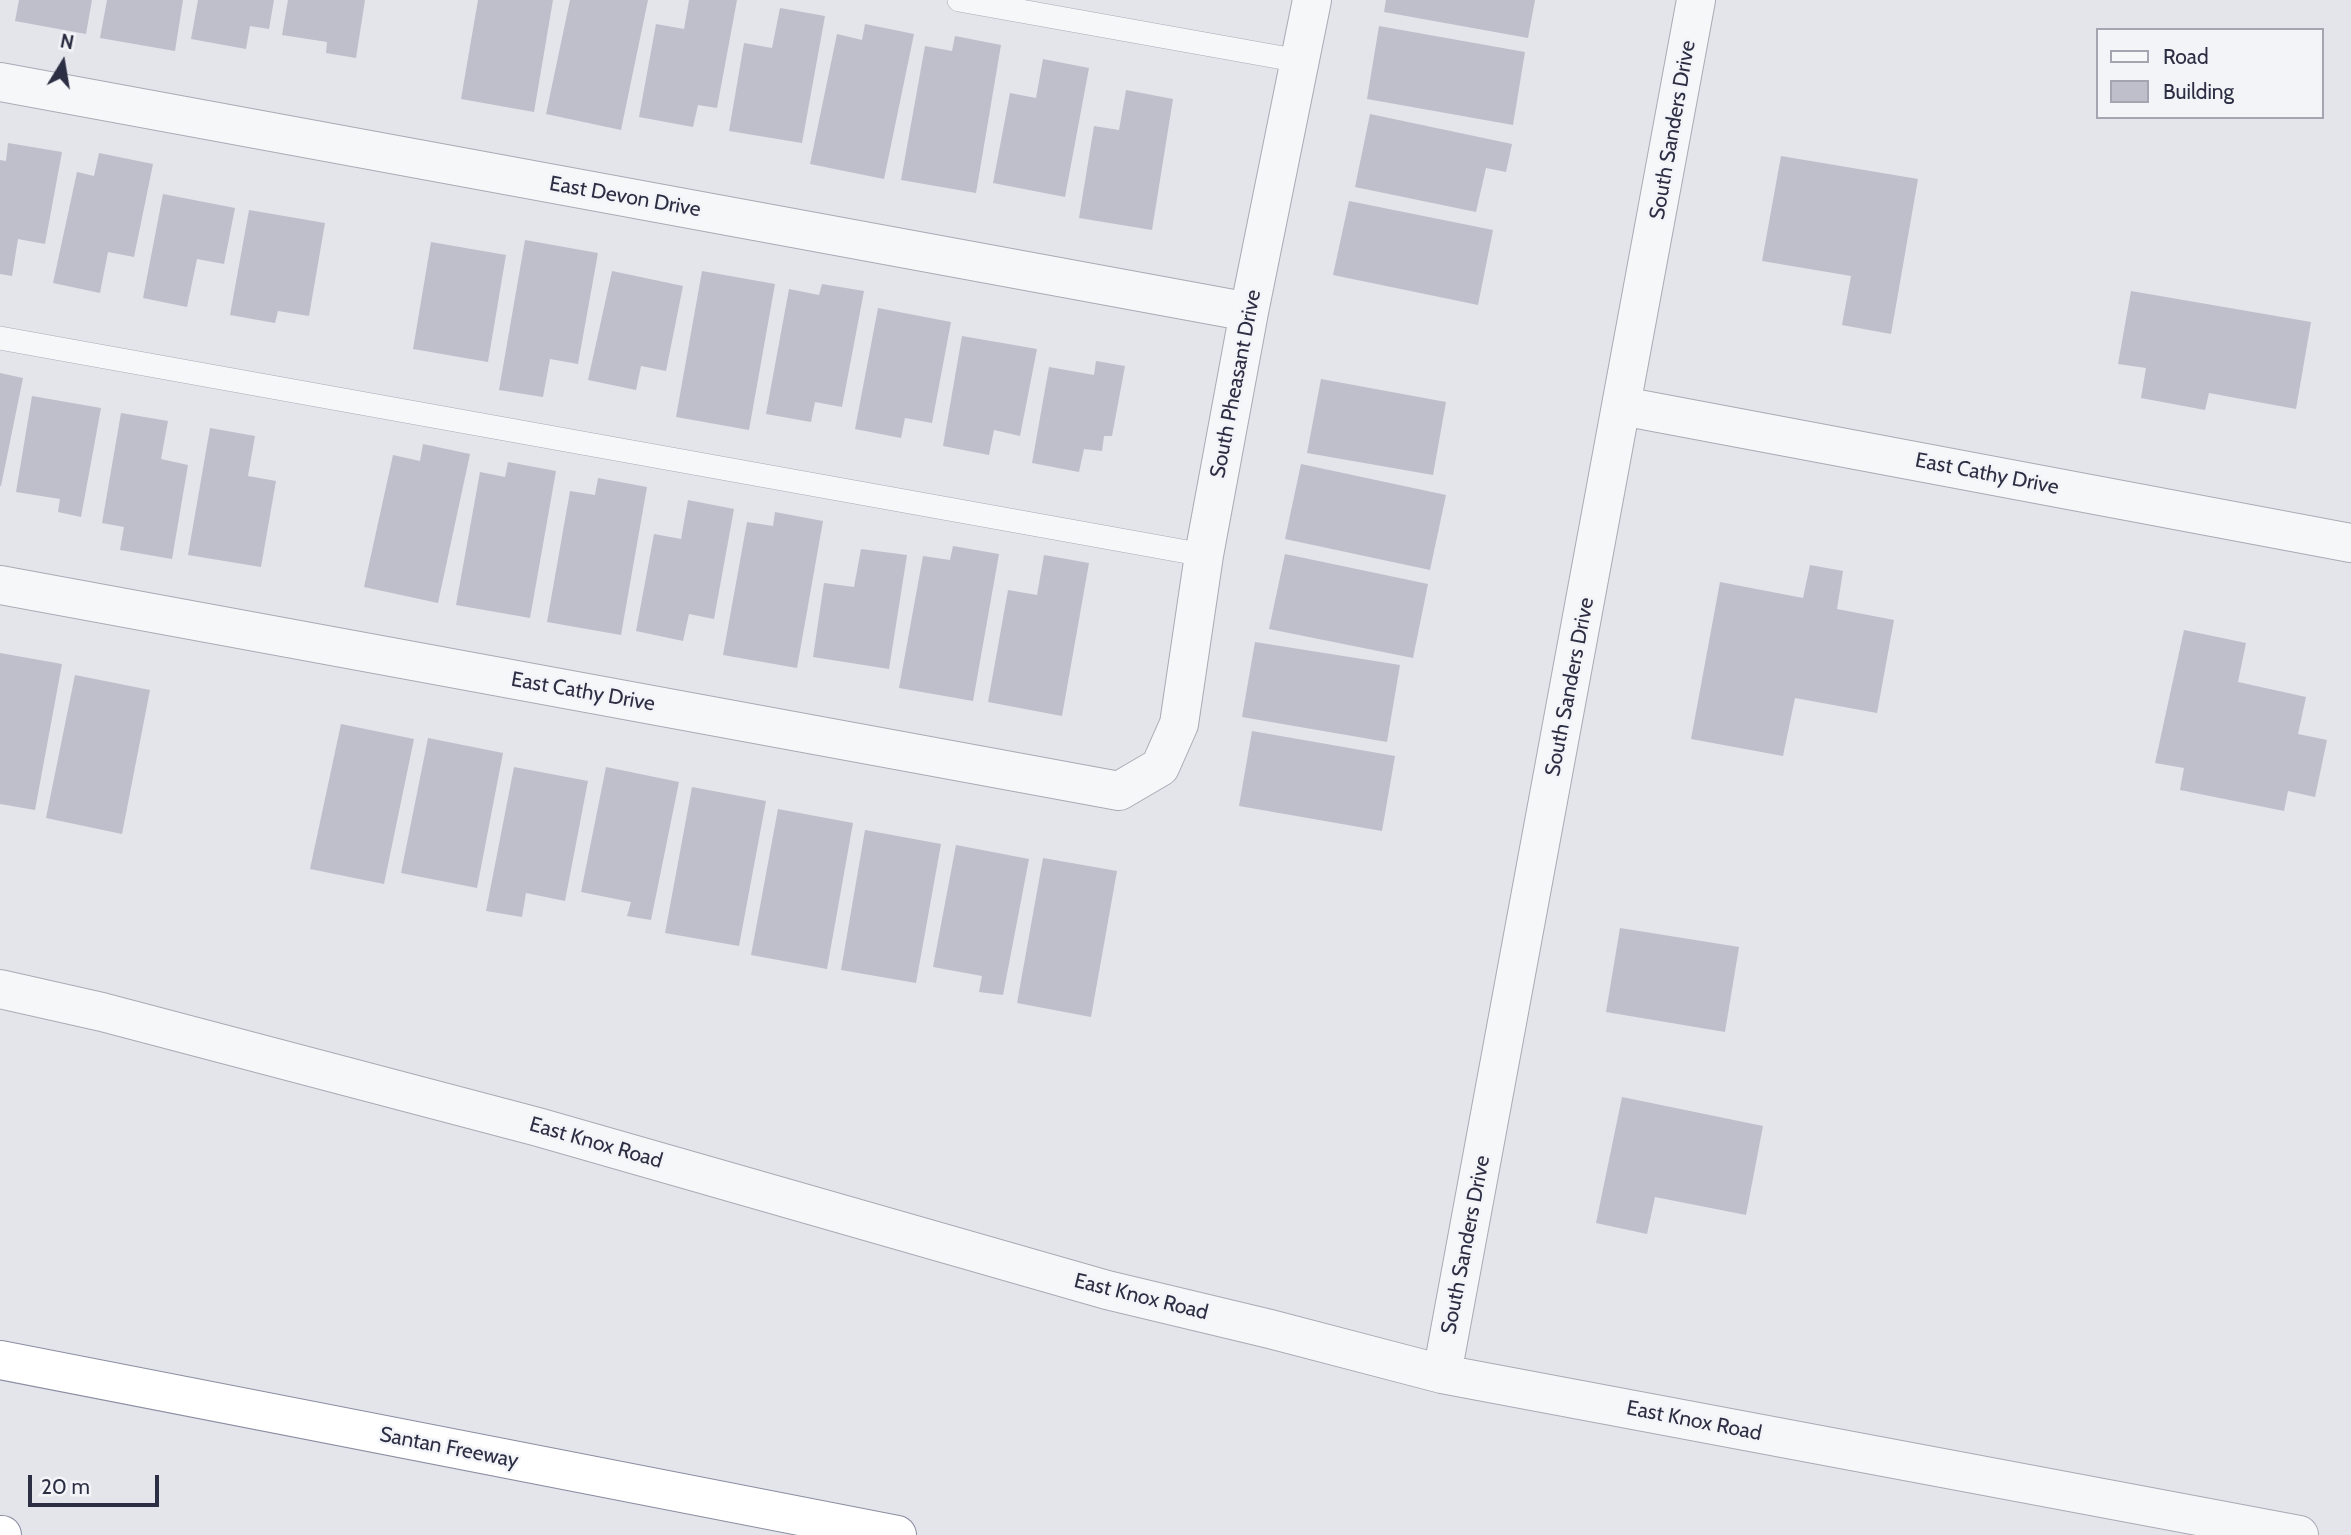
<!DOCTYPE html>
<html>
<head>
<meta charset="utf-8">
<style>
  body { margin:0 }
  #map { position:relative; width:2351px; height:1535px; overflow:hidden; background:#e4e4eb; font-family:Cabin,sans-serif }
  canvas { display:block }
  .legend { position:absolute; left:2096px; top:28px; width:228px; height:91px; box-sizing:border-box; background:#f3f4f8; border:2px solid #a3a5b0; margin:0; padding:9px 12px; list-style:none; font-size:21px; color:#2c2e43 }
  .legend li { display:flex; align-items:center; gap:14px; height:35px }
  .legend b { width:35px; border:2px solid #a3a5b0 }
  .north { position:absolute; left:28px; top:28px; width:70px; height:70px; -webkit-text-stroke:5px #f3f4f8; paint-order:stroke; rotate:11deg; font-size:19px; font-weight:700; line-height:28px; text-align:center; color:#2c2e43 }
  .north::after { content:''; display:block; margin:auto; width:24px; height:32px; background:#2c2e43; clip-path:polygon(50% 0,100% 100%,50% 72%,0 100%) }
  .scale { position:absolute; left:28px; top:1475px; width:131px; height:32px; box-sizing:border-box; border:4px solid #2c2e43; border-top:0; padding-left:9px; font-size:21px; line-height:24px; white-space:nowrap; color:#2c2e43; -webkit-text-stroke:5px #f3f4f8; paint-order:stroke }
</style>
</head>
<body>
<div id="map">
<canvas width="2351" height="1535"></canvas>
<ul class="legend">
<li><b style="height:9px;background:#f6f7f9"></b>Road</li>
<li><b style="height:19px;background:#bebfcb"></b>Building</li>
</ul>
<div class="north">N</div>
<div class="scale">20 m</div>
</div>
<script>
const c = document.querySelector('canvas').getContext('2d');
c.lineJoin = 'round';
function fill(path, color) {
  c.fillStyle = color;
  c.fill(path, 'evenodd');
}
function toPath(rows) {
  const path = new Path2D();
  for (const r of rows) {
    path.moveTo(r[0], r[1]);
    for (let i = 2; i < r.length; i += 2) path.lineTo(r[i], r[i + 1]);
  }
  return path;
}
function trace(path, color, width, dash) {
  c.strokeStyle = color;
  c.lineWidth = width;
  c.lineCap = dash ? 'butt' : 'round';
  c.setLineDash(dash || []);
  c.stroke(path);
}
function write(font, color, halo, rows, align = 'center') {
  c.font = font + ' Cabin,sans-serif';
  c.lineWidth = 5;
  c.setLineDash([]);
  c.textBaseline = 'middle';
  c.strokeStyle = halo;
  c.fillStyle = color;
  for (const [text, x, y, turn = 0] of rows) {
    c.save();
    c.translate(x, y);
    c.rotate((+turn || 0) * Math.PI / 180);
    c.textAlign = isNaN(turn) ? turn : align;
    if (halo) c.strokeText(text, 0, 0);
    c.fillText(text, 0, 0);
    c.restore();
  }
}
fill(toPath([
  [19,0,92,0,86,34,15,21],
  [107,0,183,0,175,51,100,38],
  [198,0,274,0,269,29,250,26,246,49,191,39],
  [288,0,365,0,356,58,326,53,327,42,282,35],
  [478,0,553,0,534,112,461,99],
  [570,0,648,0,621,130,546,114],
  [689,0,737,0,717,108,698,105,693,127,639,117,656,24,684,29],
  [1386,0,1535,0,1528,38,1384,12],
  [780,8,825,16,802,143,729,131,744,43,772,48],
  [865,24,914,34,884,179,810,164,837,34,862,40],
  [1379,26,1525,52,1513,125,1367,99],
  [955,36,1001,45,976,193,901,180,925,46,952,51],
  [1043,59,1089,68,1065,197,993,183,1010,93,1036,98],
  [1126,90,1173,99,1152,230,1079,218,1094,126,1119,130],
  [1370,114,1512,144,1506,172,1486,168,1476,212,1355,187],
  [8,143,62,152,45,244,18,239,12,276,0,274,0,160,6,161],
  [99,153,153,164,134,257,108,252,100,293,53,283,77,172,94,176],
  [1781,156,1918,179,1891,334,1842,325,1851,276,1762,261],
  [163,194,235,208,224,264,197,259,187,307,143,298],
  [1349,201,1493,230,1478,305,1333,275],
  [249,210,325,223,309,316,278,311,275,323,230,315],
  [525,240,598,253,578,364,550,359,543,397,499,390],
  [431,242,506,255,488,362,413,349],
  [612,271,683,286,666,371,641,366,636,390,588,380],
  [702,271,775,284,749,430,676,417],
  [822,284,864,291,842,407,815,402,811,422,766,414,789,289,819,295],
  [2131,291,2311,322,2296,409,2209,393,2205,410,2141,398,2146,368,2118,364],
  [878,308,951,322,932,423,905,418,901,438,855,429],
  [962,336,1037,349,1020,436,994,430,989,455,943,446],
  [1096,361,1125,366,1112,436,1104,436,1102,451,1084,449,1079,472,1032,463,1049,367,1094,375],
  [0,373,23,378,1,486,0,486],
  [1321,379,1446,402,1433,475,1307,453],
  [32,396,101,408,81,517,58,512,60,499,16,492],
  [121,413,168,421,161,459,188,465,172,559,120,550,124,527,102,523],
  [210,428,255,436,248,476,276,481,261,567,188,555],
  [423,444,470,454,438,603,364,587,393,455,420,461],
  [508,462,556,471,530,618,456,605,480,472,505,477],
  [1301,464,1446,495,1430,570,1285,539],
  [598,478,647,487,621,635,547,622,570,491,595,495],
  [688,500,734,509,714,619,689,614,683,641,636,631,654,534,681,539],
  [775,512,823,521,797,668,723,655,747,522,773,526],
  [953,546,999,554,973,701,899,688,923,556,950,560],
  [861,549,907,555,889,669,813,657,824,583,854,587],
  [1285,554,1428,584,1413,658,1269,629],
  [1044,555,1089,563,1062,716,988,702,1008,590,1037,595],
  [1810,565,1843,571,1837,609,1894,620,1877,713,1795,698,1783,756,1691,739,1720,582,1803,598],
  [2184,630,2246,643,2238,682,2306,697,2298,734,2327,740,2315,797,2288,791,2284,811,2180,790,2184,768,2155,763],
  [1255,642,1400,665,1387,742,1242,717],
  [0,653,62,664,35,810,0,804],
  [75,675,150,690,122,834,46,818],
  [341,724,414,739,384,884,310,869],
  [1252,731,1395,756,1382,831,1239,806],
  [428,738,503,753,477,888,401,873],
  [514,767,588,781,565,901,526,893,522,917,486,911],
  [606,767,679,782,651,920,627,916,631,902,581,892],
  [692,787,766,801,739,946,665,933],
  [778,809,853,823,827,969,751,955],
  [865,830,941,844,916,983,841,970],
  [956,845,1029,859,1003,995,979,992,982,976,933,967],
  [1043,858,1117,871,1091,1017,1017,1003],
  [1620,928,1739,947,1725,1032,1606,1012],
  [1622,1097,1763,1126,1746,1215,1655,1197,1647,1234,1596,1223]
]), '#bebfcb');
const lane = toPath([
  [959,0,1300,61],
  [0,338,1204,555]
]);
const street = toPath([
  [0,82,1249,312],
  [1622,406,2351,543],
  [0,585,1119,791,1160,767,1179,724,1204,555,1249,312,1312,0],
  [0,989,102,1012,538,1127,1107,1290,1270,1329,1442,1374,2299,1535],
  [1442,1374,1696,0]
]);
const highway = toPath([
  [0,1360,897,1535],
  [0,1535,2,1535]
]);
trace(lane, '#a9aab5', 24);
trace(street, '#a9aab5', 40);
trace(highway, '#8b8ea1', 40);
trace(lane, '#f6f7f9', 23);
trace(street, '#f6f7f9', 38);
trace(highway, '#fff', 38);
write('21px', '#2c2e43', '#f3f4f8', [
  ["South Sanders Drive",1673,130,-80],
  ["East Devon Drive",625,197,10],
  ["South Pheasant Drive",1236,384,-79],
  ["East Cathy Drive",1987,474,11],
  ["South Sanders Drive",1570,687,-79],
  ["East Cathy Drive",583,692,10],
  ["East Knox Road",596,1143,16],
  ["South Sanders Drive",1466,1245,-79],
  ["East Knox Road",1141,1297,14],
  ["East Knox Road",1694,1421,11],
  ["Santan Freeway",449,1448,11]
]);
</script>
</body>
</html>
